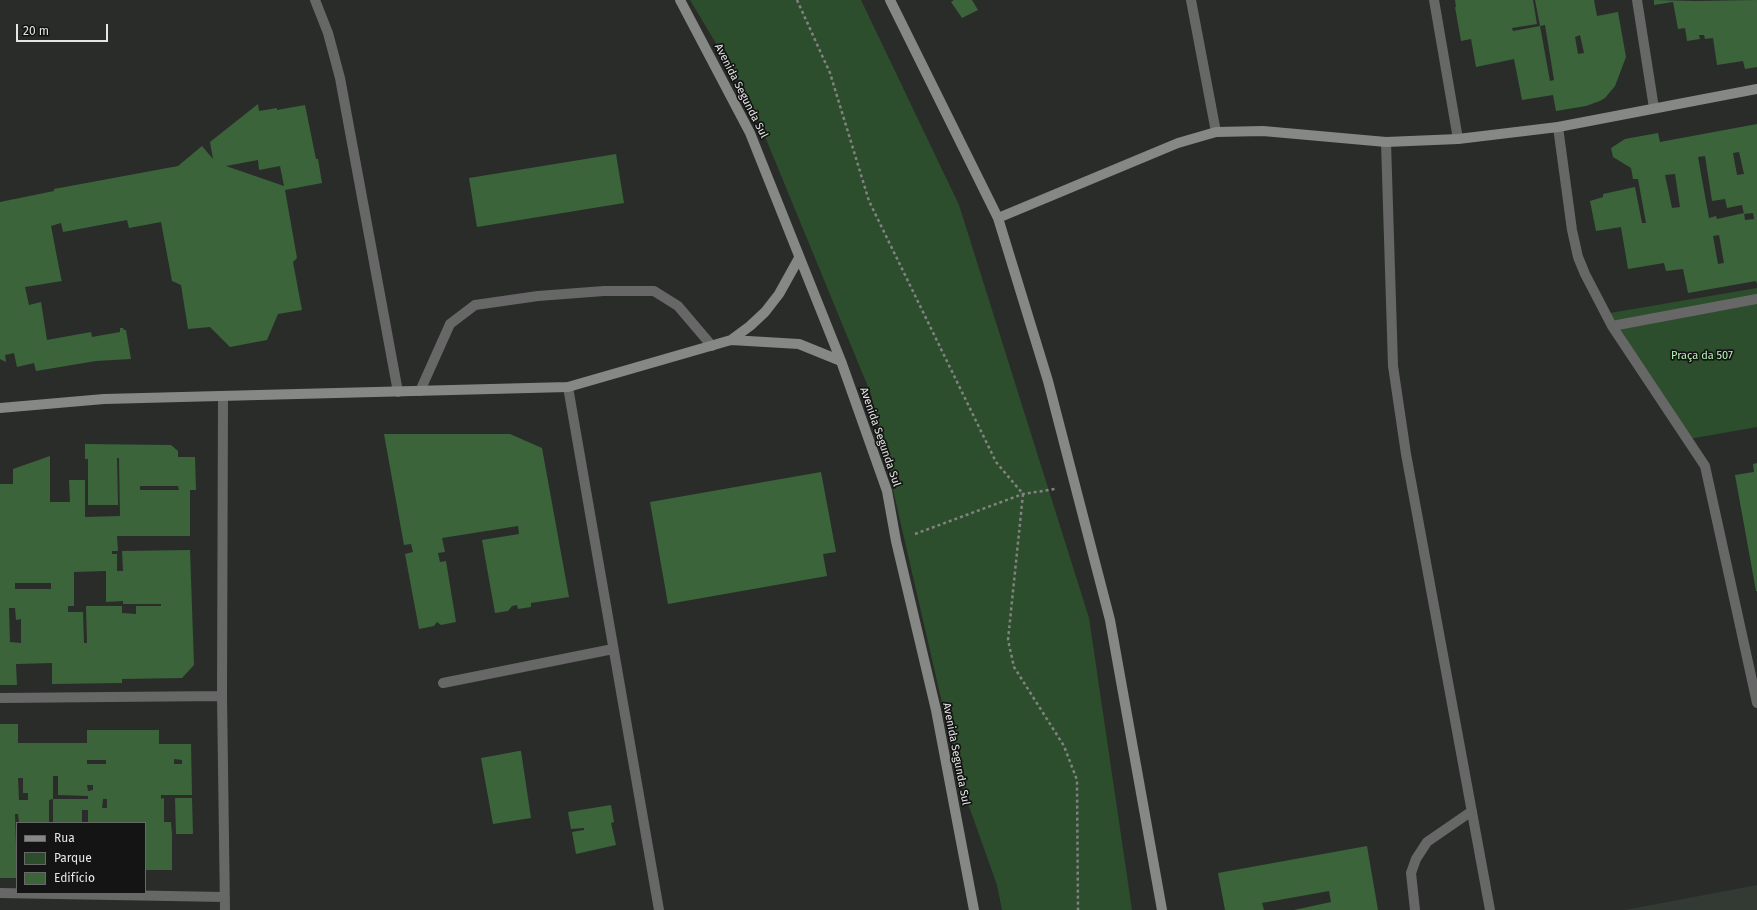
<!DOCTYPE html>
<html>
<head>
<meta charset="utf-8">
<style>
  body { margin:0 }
  #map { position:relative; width:1757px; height:910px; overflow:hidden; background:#2a2c2a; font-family:"Fira Sans",sans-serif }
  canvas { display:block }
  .legend { position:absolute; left:16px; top:822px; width:130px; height:72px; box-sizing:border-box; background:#131413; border:1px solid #676867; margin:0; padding:5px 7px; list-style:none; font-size:12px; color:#e4e5e4 }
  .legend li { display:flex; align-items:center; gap:8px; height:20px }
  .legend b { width:20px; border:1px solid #676867 }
  .scale { position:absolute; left:16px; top:24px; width:92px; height:18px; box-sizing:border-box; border:2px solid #e4e5e4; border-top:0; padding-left:5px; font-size:12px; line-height:14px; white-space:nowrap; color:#e4e5e4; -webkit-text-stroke:3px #131413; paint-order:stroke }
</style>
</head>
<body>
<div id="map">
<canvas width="1757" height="910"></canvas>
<ul class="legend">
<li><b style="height:5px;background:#868886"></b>Rua</li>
<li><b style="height:11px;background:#2d4e2d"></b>Parque</li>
<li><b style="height:11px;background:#3b643b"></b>Edifício</li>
</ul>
<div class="scale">20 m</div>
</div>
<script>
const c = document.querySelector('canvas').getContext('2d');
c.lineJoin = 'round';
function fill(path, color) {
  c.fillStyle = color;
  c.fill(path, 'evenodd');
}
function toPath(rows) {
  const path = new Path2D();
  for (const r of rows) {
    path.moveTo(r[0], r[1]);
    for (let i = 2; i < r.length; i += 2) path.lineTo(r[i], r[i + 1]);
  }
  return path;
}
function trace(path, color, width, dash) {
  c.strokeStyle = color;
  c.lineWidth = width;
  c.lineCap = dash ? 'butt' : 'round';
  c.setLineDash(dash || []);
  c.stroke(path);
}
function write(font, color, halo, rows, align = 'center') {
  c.font = font + ' "Fira Sans",sans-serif';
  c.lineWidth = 3.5;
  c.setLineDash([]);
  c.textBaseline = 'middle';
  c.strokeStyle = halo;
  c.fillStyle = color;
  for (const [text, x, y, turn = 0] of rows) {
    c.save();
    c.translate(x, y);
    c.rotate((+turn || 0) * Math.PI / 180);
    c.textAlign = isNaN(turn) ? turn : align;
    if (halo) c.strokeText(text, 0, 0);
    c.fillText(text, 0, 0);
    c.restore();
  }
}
fill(toPath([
  [1757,885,1757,910,1625,910]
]), '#333933');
fill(toPath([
  [690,0,861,0,959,205,1089,618,1132,910,1002,910,997,885,960,781,871,394,750,100],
  [1757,288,1757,427,1689,439,1610,313]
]), '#2d4e2d');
fill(toPath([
  [954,0,972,0,978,10,962,18,951,2],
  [1455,0,1533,0,1537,24,1512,28,1513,31,1540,26,1550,81,1554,80,1545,25,1540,26,1535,0,1594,0,1597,16,1618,12,1626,57,1615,86,1605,98,1600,101,1586,106,1556,111,1553,95,1522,100,1514,59,1476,67,1471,39,1461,41,1455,7,1456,7],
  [1580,35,1584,53,1578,54,1575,37],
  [1654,0,1696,1,1757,0,1757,67,1745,69,1743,61,1717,65,1713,38,1705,39,1704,35,1699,35,1700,39,1687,41,1685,28,1678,29,1673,2,1654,5],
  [258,104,259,111,277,108,277,110,305,105,316,159,318,159,322,183,285,190,297,258,293,262,302,310,278,314,267,340,230,347,210,327,188,329,181,285,172,281,161,222,129,228,127,220,63,232,61,223,51,226,61,278,62,281,25,287,29,305,41,302,47,340,91,332,92,337,120,332,120,328,123,328,124,330,126,330,131,359,96,361,36,371,34,363,17,367,14,353,5,355,6,362,0,359,0,202,54,191,54,189,178,166,202,146,213,159,210,142],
  [258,160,259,170,280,166,284,186,226,166],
  [1757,124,1757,284,1756,281,1688,293,1683,269,1666,271,1664,263,1628,269,1621,227,1596,231,1590,201,1603,197,1603,194,1635,187,1642,223,1646,223,1638,179,1633,179,1631,168,1613,157,1611,148,1625,139,1658,133,1660,142],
  [1739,152,1744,174,1737,175,1733,153],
  [1705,156,1712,201,1725,199,1727,208,1742,205,1744,214,1753,213,1754,219,1745,220,1744,213,1717,219,1716,216,1709,218,1698,157],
  [1675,174,1680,207,1672,208,1665,175],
  [1719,235,1724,263,1718,264,1713,236],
  [616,154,624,203,477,227,469,178],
  [384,434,510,434,542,448,569,597,531,603,531,607,518,609,517,605,512,606,508,611,495,613,482,540,519,534,518,526,442,538,445,552,438,553,440,562,446,561,456,622,441,625,437,622,434,626,419,629,405,554,413,552,411,544,404,545],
  [85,444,171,445,178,451,178,457,195,457,196,490,190,490,190,536,117,536,118,551,112,551,112,554,117,554,117,571,123,571,122,551,190,550,194,665,182,678,122,679,122,683,52,684,52,663,16,664,17,685,0,685,0,484,13,484,13,469,50,456,50,502,70,502,69,480,85,480,85,517,120,516,119,458,117,458,118,505,88,505,88,459,85,459],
  [140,486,178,486,179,490,140,490],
  [106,571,106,602,123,601,123,604,161,604,161,606,136,606,136,614,122,613,122,606,86,606,87,643,84,643,83,612,68,612,68,606,74,606,74,572],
  [15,583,51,583,51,589,15,589],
  [9,608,15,608,16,620,21,619,21,643,10,642],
  [1757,463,1757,591,1756,591,1735,475,1754,472,1753,464],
  [821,472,836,552,823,554,827,576,668,604,650,502],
  [0,724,18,724,18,743,87,743,87,730,159,730,159,744,191,744,192,795,161,795,161,799,164,798,164,822,171,822,172,834,172,870,145,870,145,823,88,823,88,810,82,810,82,823,53,823,53,799,49,800,49,823,19,823,18,814,15,814,17,878,0,878],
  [174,759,182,760,182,764,174,764],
  [87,760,106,760,106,764,87,764],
  [53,776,58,776,58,795,88,796,88,799,53,799],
  [18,778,23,778,23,793,28,793,28,800,19,800],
  [87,785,93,785,93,790,88,791],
  [103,799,107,799,107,808,102,808],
  [519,751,521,751,531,818,493,824,481,758],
  [175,798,192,798,193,834,176,834],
  [611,805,614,822,611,823,616,845,576,854,572,832,584,830,584,828,571,829,568,812],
  [1367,846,1378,910,1294,910,1331,902,1329,891,1262,903,1264,910,1225,910,1218,873]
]), '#3b643b');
trace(toPath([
  [797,0,830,73,869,201,996,462,1023,494,1008,640,1014,667,1064,746,1077,780,1078,910],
  [915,534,1023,494,1055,489]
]), '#818281', 2.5, [3, 3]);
trace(toPath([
  [1386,142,1393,366,1406,454,1490,910],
  [420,391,450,324,475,305,538,296,604,291,654,291,678,306,712,346],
  [1415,910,1411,873,1416,859,1427,842,1472,811]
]), '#666766', 10);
trace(toPath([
  [315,0,328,33,340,78,398,392],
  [1191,0,1216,132],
  [1434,0,1458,139],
  [1637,0,1654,108],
  [1558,127,1572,230,1578,257,1585,274,1612,326,1705,466,1757,703],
  [1612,326,1757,299],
  [568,387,659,910],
  [223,397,222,696,225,910],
  [443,683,613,649],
  [0,698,222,696],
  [0,893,224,897]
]), '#666766', 10);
trace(toPath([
  [680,0,750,133,841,361,887,491,896,541,936,710,974,910],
  [890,0,998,218,1048,381,1110,620,1162,910],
  [998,218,1178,143,1216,132,1263,131,1386,142,1458,139,1558,127,1757,89],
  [731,340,799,344,841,361],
  [0,408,104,399,568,387,731,340,750,326,765,312,779,294,799,258]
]), '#868886', 10);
write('11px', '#e4e5e4', '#131413', [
  ["Avenida Segunda Sul",741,91,63],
  ["Avenida Segunda Sul",880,437,71],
  ["Avenida Segunda Sul",956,754,79]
]);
write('11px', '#b6f6b4', '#131413', [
  ["Praça da 507",1702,356]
]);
</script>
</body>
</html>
